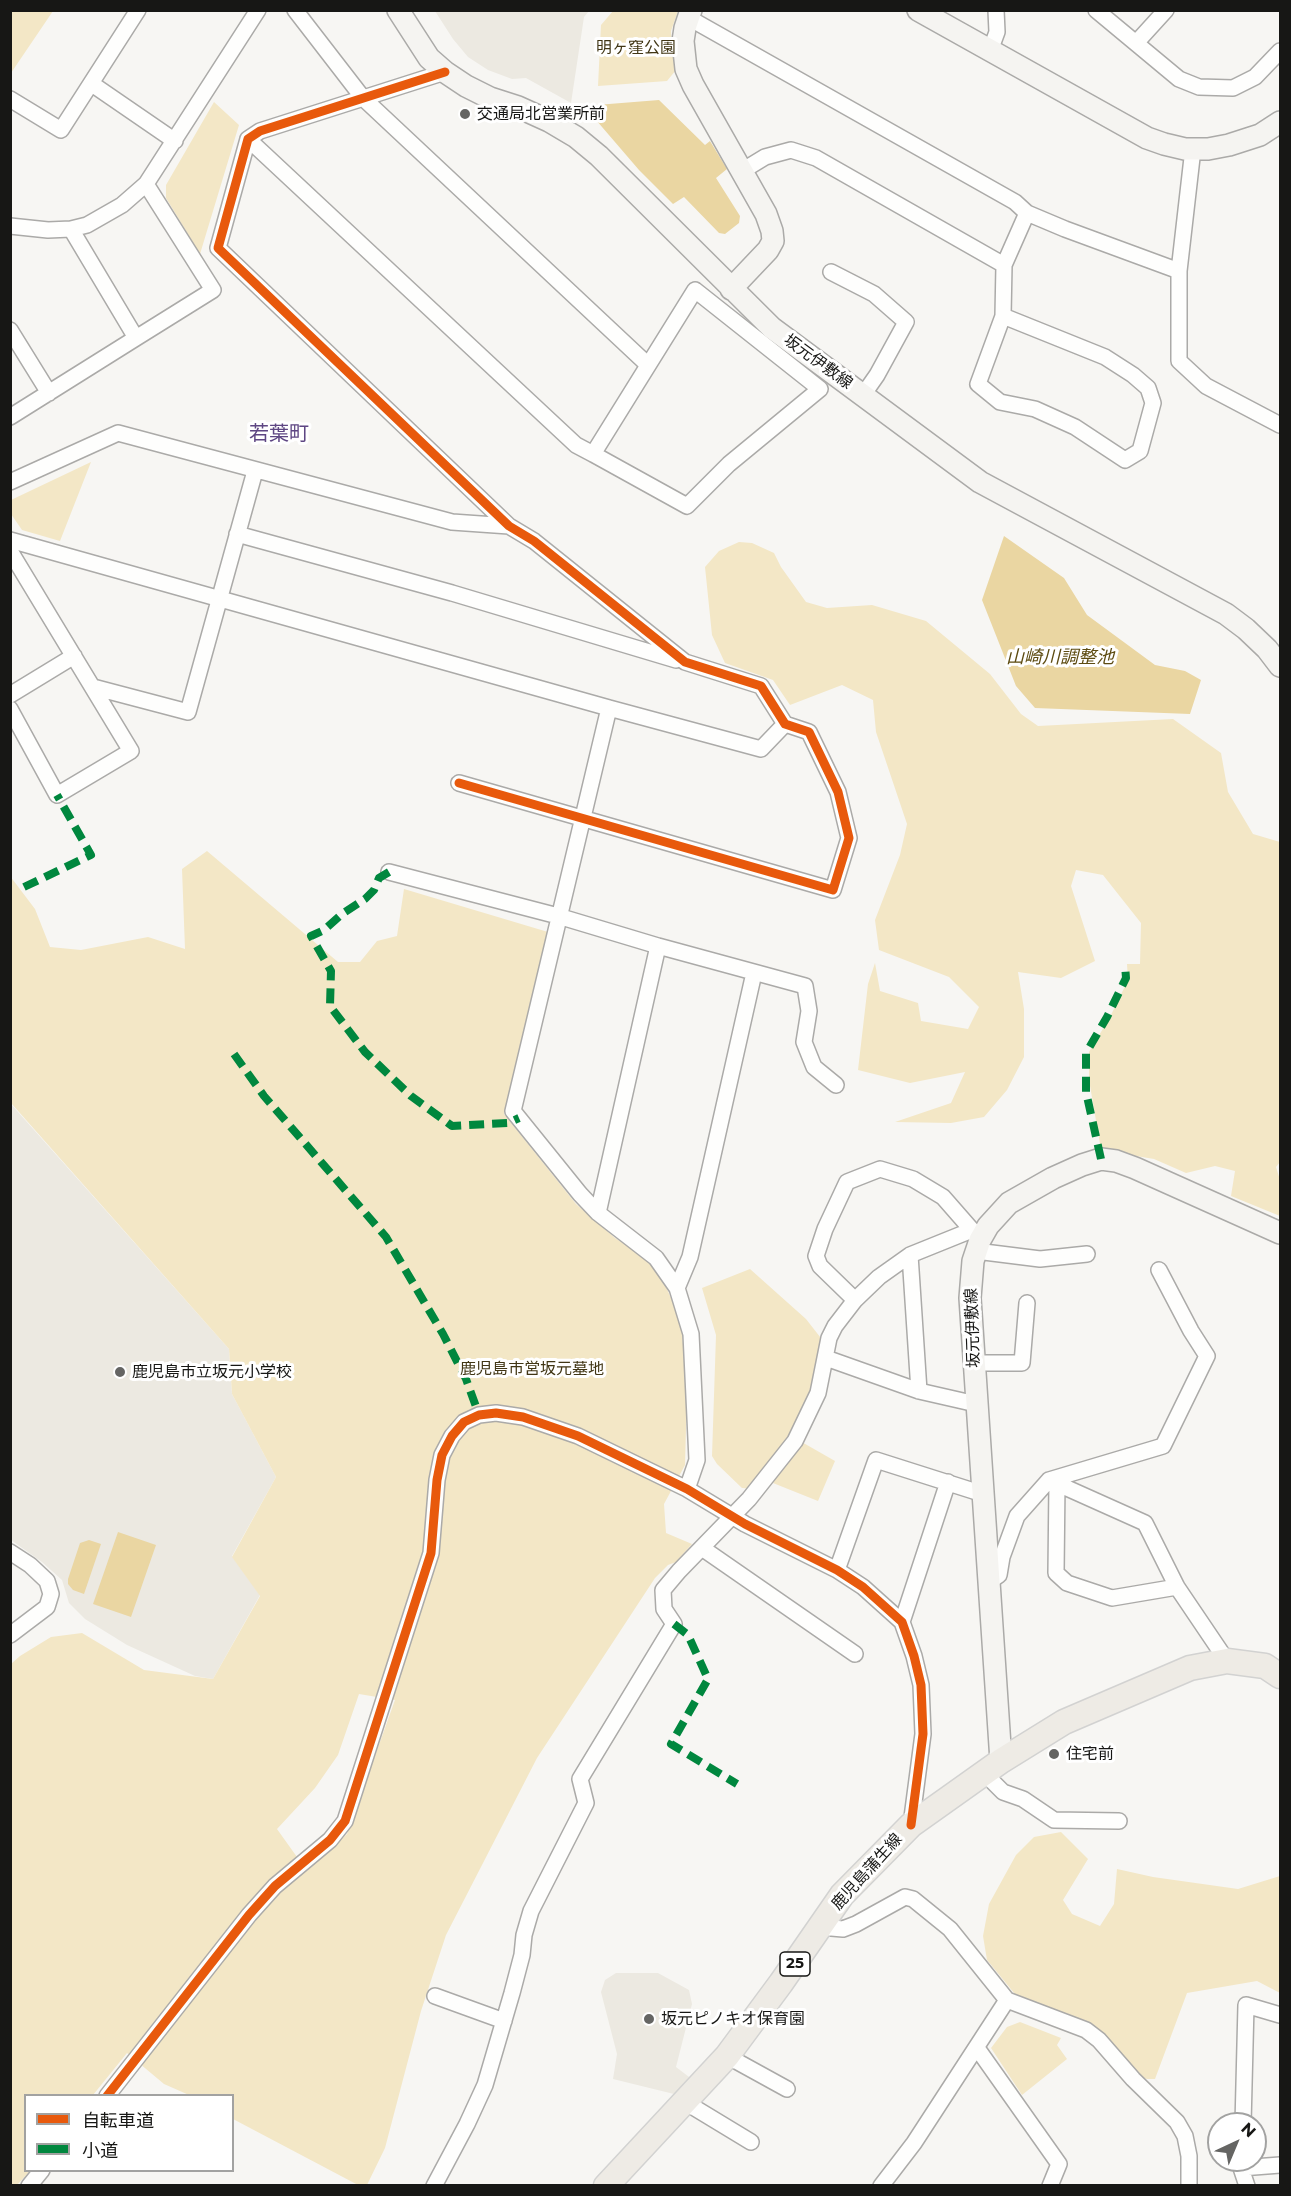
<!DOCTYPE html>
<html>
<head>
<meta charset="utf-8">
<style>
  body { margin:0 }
  #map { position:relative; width:1291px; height:2196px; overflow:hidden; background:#f7f6f3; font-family:Montserrat,"Noto Sans JP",sans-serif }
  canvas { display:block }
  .frame { position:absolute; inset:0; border:12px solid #171715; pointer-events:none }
  .legend { position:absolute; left:24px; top:2094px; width:210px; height:78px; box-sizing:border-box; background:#fff; border:2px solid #a2a2a1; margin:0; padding:8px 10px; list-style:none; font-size:18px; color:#171715 }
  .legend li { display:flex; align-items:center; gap:12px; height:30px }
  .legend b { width:30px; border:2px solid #a2a2a1 }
  .north { position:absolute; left:1207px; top:2112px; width:60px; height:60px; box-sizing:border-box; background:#fff; border:2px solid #a2a2a1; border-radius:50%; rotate:44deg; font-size:16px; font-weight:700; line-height:24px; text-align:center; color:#171715 }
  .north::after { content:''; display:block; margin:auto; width:21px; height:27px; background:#656563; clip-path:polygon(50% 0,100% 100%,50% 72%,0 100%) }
</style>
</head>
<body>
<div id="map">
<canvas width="1291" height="2196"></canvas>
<div class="frame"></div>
<ul class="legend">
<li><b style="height:8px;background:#e8590c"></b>自転車道</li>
<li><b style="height:8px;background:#00873e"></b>小道</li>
</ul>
<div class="north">N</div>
</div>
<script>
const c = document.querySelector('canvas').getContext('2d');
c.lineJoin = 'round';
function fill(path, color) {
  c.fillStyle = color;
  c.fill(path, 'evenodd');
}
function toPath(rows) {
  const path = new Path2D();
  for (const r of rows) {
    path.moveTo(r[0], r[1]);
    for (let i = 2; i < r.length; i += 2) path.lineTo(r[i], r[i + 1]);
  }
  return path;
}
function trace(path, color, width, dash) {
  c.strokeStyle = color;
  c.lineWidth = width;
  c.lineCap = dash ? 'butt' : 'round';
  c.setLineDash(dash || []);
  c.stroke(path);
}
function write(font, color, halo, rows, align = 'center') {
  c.font = font + ' Montserrat,"Noto Sans JP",sans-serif';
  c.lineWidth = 6;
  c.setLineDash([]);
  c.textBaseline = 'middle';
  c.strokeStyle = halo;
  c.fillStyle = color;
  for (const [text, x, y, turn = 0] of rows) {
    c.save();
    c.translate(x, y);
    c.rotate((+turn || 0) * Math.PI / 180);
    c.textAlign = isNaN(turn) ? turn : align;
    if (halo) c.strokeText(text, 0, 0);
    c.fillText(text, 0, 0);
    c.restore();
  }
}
fill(toPath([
  [435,11,589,11,584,17,571,103,526,78,512,79,488,70,468,57,453,39],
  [10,1103,229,1349,232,1394,276,1477,232,1556,260,1595,213,1679,195,1676,127,1645,85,1619,69,1603,62,1580,42,1562,11,1540],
  [616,1973,658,1973,689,1990,692,2004,676,2067,693,2080,678,2095,613,2079,617,2054,601,1992,605,1980]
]), '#ece9e1');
fill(toPath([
  [11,10,53,11,11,73,10,11],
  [613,11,678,11,671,31,672,51,676,70,667,81,598,86,601,25],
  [214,102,239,125,200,254,166,198,166,185],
  [91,462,60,541,22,530,11,514,11,500],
  [739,542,752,543,774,553,781,567,806,602,827,608,872,605,926,621,990,674,1021,714,1038,726,1173,719,1221,753,1228,792,1253,834,1280,842,1280,1162,1276,1167,1280,1180,1280,1216,1231,1196,1235,1171,1215,1166,1186,1173,1154,1159,1106,1151,1100,1144,1089,1080,1089,1052,1110,1017,1128,980,1127,964,1140,964,1141,923,1103,875,1076,870,1071,886,1095,961,1061,978,1018,972,1024,1009,1024,1057,1007,1090,984,1117,951,1123,895,1122,951,1103,965,1072,910,1083,858,1070,868,984,875,963,880,991,918,1003,921,1021,968,1029,979,1007,949,977,879,950,875,920,900,855,907,824,876,732,873,700,842,685,790,705,773,680,725,663,712,635,705,567,719,551],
  [207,851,338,962,360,962,377,941,397,936,404,889,548,932,504,1114,576,1204,615,1238,651,1261,666,1287,681,1320,687,1392,685,1465,664,1504,666,1533,692,1544,676,1562,668,1565,655,1578,537,1758,446,1935,421,2011,385,2148,367,2185,358,2185,233,2119,232,2096,189,2095,164,2084,127,2053,93,2095,26,2096,26,2170,30,2171,17,2185,11,2185,11,1664,20,1656,51,1637,82,1633,144,1670,213,1679,260,1596,232,1557,276,1477,232,1394,229,1349,11,1103,10,876,35,909,50,947,81,950,148,937,185,949,182,869],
  [359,1694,395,1700,347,1834,307,1871,277,1829,315,1788,338,1755],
  [750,1269,806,1319,824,1342,813,1390,793,1434,753,1489,742,1488,717,1464,712,1456,716,1335,702,1288],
  [800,1441,835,1461,818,1501,773,1483],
  [1061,1832,1088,1859,1063,1900,1072,1914,1100,1926,1114,1904,1117,1869,1153,1877,1238,1889,1280,1876,1280,1993,1257,1981,1187,1993,1155,2079,1147,2079,1134,2074,1111,2045,1019,1999,987,1960,983,1936,989,1904,1016,1855,1034,1837],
  [1020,2022,1061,2038,1057,2045,1067,2059,1022,2095,991,2048,1007,2027]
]), '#f3e7c6');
fill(toPath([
  [659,100,705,145,710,141,727,169,716,178,740,216,739,223,725,234,719,233,684,197,673,204,639,170,584,106],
  [1004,536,1064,578,1087,615,1155,665,1185,671,1201,680,1190,714,1035,708,1016,686,982,600],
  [118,1532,156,1545,131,1617,93,1604],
  [89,1540,101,1544,84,1594,73,1590,68,1584,68,1579,80,1543]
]), '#ead6a2');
const street = toPath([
  [295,10,363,98,648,365],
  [1096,10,1179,79,1199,87,1233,88,1255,77,1280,51],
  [689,18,1015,202,1027,213],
  [1136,43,1166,10],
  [990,51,997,32,996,10],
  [445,72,260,131,248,139,218,248,509,526,534,541,685,662,761,686,785,724,809,732,838,792,849,838,833,890,459,783],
  [92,84,175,141],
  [10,99,61,130,138,10],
  [248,139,576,445,593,454,695,290,820,389,729,464,687,506,593,454],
  [1193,149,1179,271,1179,361,1206,386,1280,425],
  [742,171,765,157,791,150,816,158,1004,265,1003,316,978,384,1000,402,1035,409,1075,427,1125,460,1140,451,1153,403,1148,388,1133,375,1105,357,1003,316],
  [10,226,48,230,71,229,87,225,122,205,146,184,258,10],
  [1004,265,1027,213,1065,229,1179,271],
  [831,272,874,294,906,322,877,375,863,395],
  [10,330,49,393],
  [136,338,213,290,146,184],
  [10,417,136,338,71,229],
  [10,482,118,433,452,522,509,526],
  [237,534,452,593,676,660],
  [10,540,609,708,513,1111,580,1194,598,1213,656,1258,677,1288,691,1334,697,1460,687,1489],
  [10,551,131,751,57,795,10,709],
  [93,687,188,712,255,471],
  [10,695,74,656],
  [609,708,761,749,785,724],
  [389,872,558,916,658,946,805,986,809,1011,804,1042,814,1067,836,1085],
  [598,1213,658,946],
  [976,1251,1040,1259,1087,1254],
  [910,1255,919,1391],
  [677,1288,690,1257,754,973],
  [855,1300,820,1266,816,1256,825,1229,847,1182,880,1169,913,1179,943,1197,978,1237],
  [826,1358,919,1391,976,1404],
  [974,1363,1022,1363,1027,1303],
  [1049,1480,1145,1523,1177,1587,1227,1661],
  [1057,1482,1056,1573,1067,1583,1112,1598,1177,1587],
  [702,1548,855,1654],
  [10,1552,30,1565,47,1581,51,1594,47,1607,10,1635],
  [837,1570,876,1460,983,1494],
  [990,1581,999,1575,1002,1557,1017,1516,1049,1480,1163,1446,1207,1356,1191,1331,1159,1270],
  [902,1622,948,1482],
  [984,1773,1003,1792,1023,1799,1054,1820,1119,1821],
  [820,1927,843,1929,856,1924,905,1897,913,1899,950,1929,1007,2000,1086,2030,1099,2040,1133,2079,1177,2122,1185,2136,1189,2156,1189,2186],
  [435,1996,504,2021],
  [977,2048,1059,2164,1050,2186],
  [727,2056,787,2089],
  [107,2096,249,1915,275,1886,330,1840,345,1821,431,1553,437,1480,442,1455,452,1436,464,1422,479,1415,496,1413,523,1417,578,1436,687,1489,745,1524,837,1570,863,1587,902,1622,914,1656,921,1685,923,1734,911,1825],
  [685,2102,751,2142],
  [1243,2124,1246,2005,1280,2015],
  [1242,2160,1241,2168,1247,2186],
  [1241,2168,1280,2165],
  [29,2186,42,2170],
  [434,2186,467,2124,485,2085,512,1993,522,1955,524,1935,531,1911,586,1803,580,1779,674,1624,664,1609,663,1590,679,1571,749,1499,795,1441,818,1393,829,1338,835,1326,855,1300,879,1277,910,1255,972,1230],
  [881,2186,914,2143,1007,2000]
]);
const secondary = toPath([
  [398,10,429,58,445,72,466,86,490,98,518,107,549,121,576,137,599,156,772,328,980,482,1226,614,1246,629,1267,649,1280,666],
  [691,10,685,28,683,41,686,69,693,85,766,214,772,231,773,241,768,250,731,289],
  [918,10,1147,138,1164,144,1185,149,1208,149,1229,145,1260,135,1280,122],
  [1001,1761,970,1298,973,1261,980,1240,988,1226,1009,1203,1053,1178,1082,1165,1101,1159,1116,1161,1135,1168,1280,1233]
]);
const primary = toPath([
  [606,2186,727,2056,781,1983,842,1895,911,1825,1001,1761,1064,1722,1190,1668,1227,1661,1265,1666,1280,1676]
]);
trace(street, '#abaaa8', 18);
trace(secondary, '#abaaa8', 24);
trace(primary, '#d2d2d1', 27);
trace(street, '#fefefd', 15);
trace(secondary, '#f5f4f1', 21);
trace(primary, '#eeebe5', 24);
trace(toPath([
  [389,872,379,878,374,890,365,899,342,914,324,930,311,936,331,971,330,1006,365,1052,411,1096,452,1126,508,1123,519,1118],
  [24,887,91,855,57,795],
  [234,1054,264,1096,386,1237,443,1334,466,1379,479,1415],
  [1101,1159,1086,1092,1086,1053,1107,1017,1126,978,1125,965],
  [674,1624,688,1635,708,1679,671,1744,737,1784]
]), '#00873e', 8, [15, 8]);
trace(toPath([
  [445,72,260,131,248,139,218,248,509,526,534,541,685,662,761,686,785,724,809,732,838,792,849,838,833,890,459,783],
  [107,2096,249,1915,275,1886,330,1840,345,1821,431,1553,437,1480,442,1455,452,1436,464,1422,479,1415,496,1413,523,1417,578,1436,687,1489,745,1524,837,1570,863,1587,902,1622,914,1656,921,1685,923,1734,911,1825]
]), '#e8590c', 9);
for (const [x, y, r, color] of [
  [465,114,6,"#656563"],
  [120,1372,6,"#656563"],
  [1054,1754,6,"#656563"],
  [649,2019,6,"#656563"]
]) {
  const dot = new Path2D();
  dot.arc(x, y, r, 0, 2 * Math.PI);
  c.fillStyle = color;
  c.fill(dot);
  trace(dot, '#fff', 2);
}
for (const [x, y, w] of [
  [795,1964,30]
]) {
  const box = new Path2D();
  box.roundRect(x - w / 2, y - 12, w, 24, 4.5);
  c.fillStyle = '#fff';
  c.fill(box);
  trace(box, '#171715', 1.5);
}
write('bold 15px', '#171715', null, [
  ["25",795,1964]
]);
write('16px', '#413615', '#fff', [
  ["明ヶ窪公園",636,48],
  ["鹿児島市営坂元墓地",532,1369]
]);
write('16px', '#171715', '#fff', [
  ["交通局北営業所前",477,114],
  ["鹿児島市立坂元小学校",132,1372],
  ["住宅前",1066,1754],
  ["坂元ピノキオ保育園",661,2019]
], 'left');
write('16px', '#171715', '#fff', [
  ["坂元伊敷線",818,362,36],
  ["坂元伊敷線",973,1328,-92],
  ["鹿児島蒲生線",867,1872,-48]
]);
write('italic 18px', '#5d4b11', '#fff', [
  ["山崎川調整池",1060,658]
]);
write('20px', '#5e4683', '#fff', [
  ["若葉町",279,434]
]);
</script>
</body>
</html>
